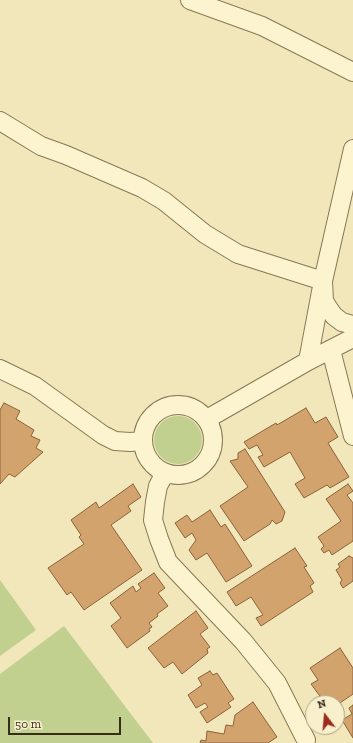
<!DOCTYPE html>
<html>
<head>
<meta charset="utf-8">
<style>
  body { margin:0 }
  #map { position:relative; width:353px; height:743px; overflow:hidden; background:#f1e7bb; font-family:"Zilla Slab",serif }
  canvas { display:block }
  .north { position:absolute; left:305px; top:695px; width:40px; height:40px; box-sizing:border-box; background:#f8f0cc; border:1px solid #aba285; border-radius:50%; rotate:344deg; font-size:11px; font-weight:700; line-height:16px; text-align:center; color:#382c1a }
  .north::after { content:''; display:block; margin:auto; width:14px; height:18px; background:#9e2b1f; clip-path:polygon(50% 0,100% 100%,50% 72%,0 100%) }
  .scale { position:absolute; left:8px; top:717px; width:113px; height:18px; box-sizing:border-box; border:2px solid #382c1a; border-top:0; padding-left:5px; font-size:12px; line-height:14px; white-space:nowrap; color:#382c1a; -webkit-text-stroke:3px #f8f0cc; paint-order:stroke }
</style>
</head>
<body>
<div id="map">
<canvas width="353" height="743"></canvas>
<div class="north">N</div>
<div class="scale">50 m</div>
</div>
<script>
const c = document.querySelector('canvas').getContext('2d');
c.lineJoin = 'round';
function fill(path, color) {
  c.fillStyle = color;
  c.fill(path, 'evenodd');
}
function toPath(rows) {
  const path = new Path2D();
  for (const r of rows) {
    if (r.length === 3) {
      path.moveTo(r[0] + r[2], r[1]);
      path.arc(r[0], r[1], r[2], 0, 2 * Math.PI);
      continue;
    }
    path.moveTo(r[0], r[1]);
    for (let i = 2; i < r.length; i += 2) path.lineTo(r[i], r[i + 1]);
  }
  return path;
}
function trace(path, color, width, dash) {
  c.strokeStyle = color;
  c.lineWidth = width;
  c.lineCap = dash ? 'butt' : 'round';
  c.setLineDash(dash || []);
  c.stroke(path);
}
fill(toPath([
  [178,440,24],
  [0,580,36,630,0,656],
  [64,626,153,743,0,743,0,674]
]), '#c1d08f');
const building = toPath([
  [4,403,20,411,16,419,34,430,31,436,40,440,36,448,43,452,15,477,9,474,0,484,0,410,4,403],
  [306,408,315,423,326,417,338,437,328,443,349,477,330,488,327,485,304,498,295,484,305,478,290,452,264,467,258,457,263,455,257,445,249,449,244,442,276,423,277,425,306,408],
  [245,449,285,512,282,521,276,524,272,520,270,524,244,541,220,506,248,487,230,461,238,459,238,453,245,449],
  [133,484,141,497,128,506,131,511,111,525,142,570,84,610,71,592,67,595,48,568,84,544,79,537,81,535,71,520,96,502,99,508,133,484],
  [348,484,353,491,347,495,353,503,353,541,332,555,329,550,324,553,321,549,324,546,318,537,341,521,326,499,348,484],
  [210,510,221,527,225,524,252,566,226,582,207,553,196,560,189,550,196,540,192,533,185,538,175,523,187,515,192,522,210,510],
  [295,548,307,566,304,567,314,583,310,586,313,592,261,626,256,618,263,615,251,597,236,606,227,592,295,548],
  [349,556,353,558,353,581,343,588,340,583,342,580,336,570,340,567,338,564,349,556],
  [154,573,165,588,158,593,168,606,157,614,158,616,149,623,152,627,149,629,150,631,127,648,111,626,121,618,110,603,133,586,136,592,141,588,138,584,154,573],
  [196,611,208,628,200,634,210,647,207,649,208,653,182,674,173,662,164,668,148,648,196,611],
  [340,648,353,668,353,694,337,705,337,703,325,703,311,684,318,680,310,668,340,648],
  [210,671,213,675,217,673,234,699,228,703,231,707,207,723,200,712,208,707,205,703,196,708,188,695,202,685,198,678,210,671],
  [253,702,277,737,268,743,200,743,201,740,206,741,207,731,224,734,226,725,233,726,235,715,253,702],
  [353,705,353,738,342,720,352,714,349,708,353,705]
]);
fill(building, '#d3a36e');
trace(building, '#8b6238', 1);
const minor = toPath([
  [190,0,262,26,353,72],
  [0,121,41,146,66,155,142,188,164,201,205,234,238,254,323,281,324,301,329,309,334,316,342,322,353,325],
  [331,350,353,436],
  [308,361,323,281,353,149],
  [0,369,35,386,103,435,115,441,130,442,142,441],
  [178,440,35],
  [207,419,308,361,353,338],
  [165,473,158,486,155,502,153,520,159,539,168,562,243,641,277,683,306,740]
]);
trace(minor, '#8a7754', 20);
trace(minor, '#fcf3cf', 18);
</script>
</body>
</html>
